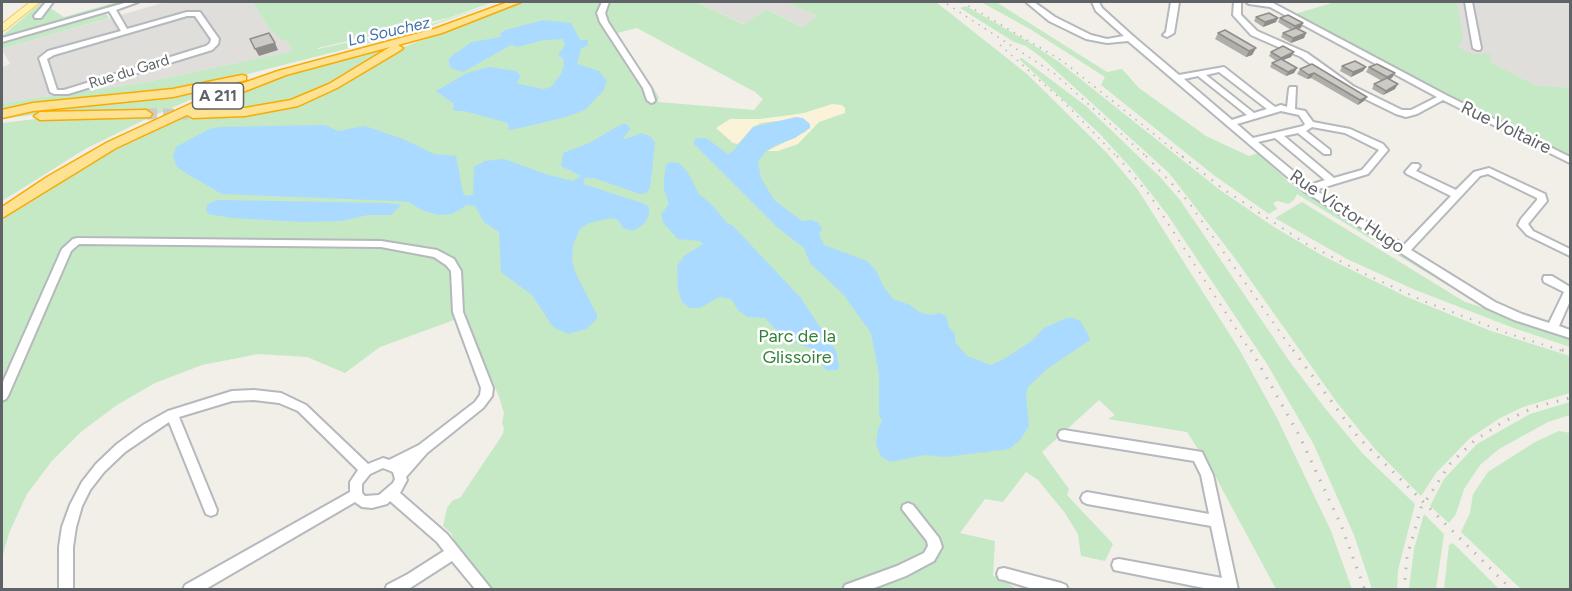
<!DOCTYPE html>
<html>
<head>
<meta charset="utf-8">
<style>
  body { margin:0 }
  #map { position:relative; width:1572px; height:591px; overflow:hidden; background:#f1efe8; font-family:Figtree,sans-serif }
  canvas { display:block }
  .frame { position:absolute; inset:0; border:3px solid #5f6368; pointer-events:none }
</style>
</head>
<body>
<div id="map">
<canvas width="1572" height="591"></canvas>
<div class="frame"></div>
</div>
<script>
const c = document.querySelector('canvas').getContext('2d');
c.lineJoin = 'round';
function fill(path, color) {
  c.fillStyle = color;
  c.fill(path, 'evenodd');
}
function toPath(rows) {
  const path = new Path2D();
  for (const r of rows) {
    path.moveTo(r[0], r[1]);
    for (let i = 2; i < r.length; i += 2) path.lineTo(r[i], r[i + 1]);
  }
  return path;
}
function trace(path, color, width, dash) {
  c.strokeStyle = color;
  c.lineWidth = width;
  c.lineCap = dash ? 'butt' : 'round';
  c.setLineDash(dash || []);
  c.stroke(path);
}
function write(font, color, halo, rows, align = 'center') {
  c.font = font + ' Figtree,sans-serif';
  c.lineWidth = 5;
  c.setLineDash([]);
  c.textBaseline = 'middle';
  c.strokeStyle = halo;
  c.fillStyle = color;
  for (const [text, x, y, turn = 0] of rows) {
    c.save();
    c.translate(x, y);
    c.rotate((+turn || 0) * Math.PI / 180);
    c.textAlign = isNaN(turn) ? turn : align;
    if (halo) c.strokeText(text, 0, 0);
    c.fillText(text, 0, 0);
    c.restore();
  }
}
fill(toPath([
  [166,2,256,2,253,3,268,27,287,41,294,51,147,82,2,103,2,67,10,64,2,49],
  [696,2,785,2,818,16,804,27,767,10,744,24],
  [1422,2,1570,2,1570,88,1535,85,1489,62,1441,68]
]), '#e0deda');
fill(toPath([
  [42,2,47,2,32,19,43,16,41,13,47,6,64,17,117,2,128,2,49,25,2,36],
  [257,2,493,2,448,18,318,48,318,49,435,23,499,2,413,32,236,77,187,88,28,106,2,112,2,103,147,82,293,51,287,41,281,39,268,27,253,3],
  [523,2,696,2,743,24,767,10,803,27,818,16,785,2,936,2,1027,74,1108,154,1138,190,1239,349,1277,418,1331,531,1352,589,1276,589,1213,472,1187,432,1108,419,1115,415,1099,400,1042,452,1069,489,1067,495,1113,544,1105,561,1081,556,1078,534,1065,513,1038,480,1026,472,1003,502,985,499,960,533,995,541,993,576,1000,577,1016,589,493,589,457,546,451,533,443,526,447,508,453,500,460,498,503,434,504,428,502,423,504,413,499,397,465,316,380,347,345,373,307,357,258,354,202,365,155,383,117,405,82,431,51,462,27,494,9,533,2,558,2,217,32,195,120,143,219,98,304,69,394,46,326,87,258,113,295,105,404,47],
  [637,28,755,92,763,99,754,110,658,102,659,97,617,33],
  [981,2,996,2,1107,72,1122,69,1139,88,1206,136,1249,156,1258,153,1289,182,1306,194,1470,299,1297,194,1294,200,1288,204,1278,201,1273,203,1277,209,1269,214,1215,176,1101,85,1105,77,1030,29],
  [1269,2,1295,14,1335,2,1457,2,1463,40,1458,46,1463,50,1473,54,1491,54,1490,62,1535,85,1570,88,1570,156,1456,101],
  [966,6,1032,44,1059,62,1220,190,1274,227,1323,256,1407,297,1491,331,1570,356,1570,393,1523,407,1500,418,1470,438,1436,473,1421,496,1375,449,1338,404,1234,257,1169,173,1041,57,1026,46,1014,42,960,8],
  [106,14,109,18,2,49,2,43],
  [1022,58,1086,106,1160,177,1180,200,1290,362,1324,407,1363,454,1415,504,1398,570,1397,589,1372,589,1354,535,1314,445,1267,364,1167,214,1131,168,1099,133,1019,59],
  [224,85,146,119,85,149,2,201,2,123,53,117,142,118,148,112,47,113,2,119,2,116,25,110],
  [1302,202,1465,302,1570,336,1570,347,1511,327,1413,289,1347,259,1275,218],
  [1570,402,1570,415,1548,422,1499,449,1480,465,1464,489,1456,514,1449,523,1430,506,1444,479,1477,444,1530,414],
  [1559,431,1570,433,1570,589,1521,589,1461,532,1470,513,1473,494,1488,472,1535,442],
  [1424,514,1444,534,1436,589,1409,589,1414,549],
  [1453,543,1499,589,1444,589,1449,545]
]), '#c5e8c5');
fill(toPath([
  [832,104,842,105,845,108,845,113,819,122,798,144,778,151,767,151,807,131,776,121,761,123,753,127,738,144,733,143,716,128,730,119,759,119,783,116,804,113]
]), '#fbf3d9');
fill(toPath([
  [544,20,571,23,580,40,588,40,588,45,581,49,577,64,599,71,607,81,603,91,585,110,566,117,511,130,508,129,509,124,505,122,464,111,455,111,453,110,454,104,436,91,467,73,489,67,516,71,521,76,517,82,519,84,544,89,551,87,561,74,564,65,563,58,558,55,565,45,563,39,544,40,517,47,511,45,463,72,451,68,449,64,449,59,453,55,472,42,501,37,500,34,505,30],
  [796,117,803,118,810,124,810,128,795,138,774,146,764,153,758,162,761,178,774,200,802,221,811,220,819,223,822,229,819,234,824,245,867,261,877,272,883,286,893,299,910,305,919,312,930,315,940,313,946,316,949,327,955,334,955,342,967,356,991,365,1004,359,1033,340,1044,328,1067,318,1073,318,1080,321,1087,332,1090,340,1047,369,1028,387,1026,395,1029,426,1020,440,1009,449,946,457,925,455,890,462,881,456,876,444,878,429,882,421,879,414,879,374,871,333,843,294,810,263,804,248,777,227,694,144,694,140,697,138,706,138,728,154,733,151,753,127],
  [622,124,627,124,630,129,622,140,642,133,651,137,655,143,650,188,646,193,640,194,594,178,585,178,583,184,645,204,649,207,649,215,644,224,633,231,623,228,618,220,611,218,589,223,580,229,573,245,572,260,575,272,597,315,597,319,586,329,568,334,553,327,532,295,501,272,499,232,484,222,475,206,467,205,452,214,439,215,424,211,408,202,397,201,222,194,184,172,177,167,173,156,176,147,209,129,220,127,325,125,338,131,365,126,403,139,434,154,456,156,463,193,466,196,472,195,473,193,474,167,485,161,504,159,548,175,573,181,581,176,561,166,563,153,589,143],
  [670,162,679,163,688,173,699,194,713,206,727,223,732,225,800,297,836,351,839,367,837,370,826,370,811,348,785,339,765,318,748,317,739,311,731,299,719,297,700,308,690,308,682,302,678,289,677,266,684,256,703,244,700,241,678,239,664,224,661,215,669,203,664,190,664,180,666,165],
  [217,200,387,203,401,205,391,215,368,215,341,221,303,222,233,218,208,214,206,209,208,204]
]), '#aadaff');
trace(toPath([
  [146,114,188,114]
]), '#ccccc8', 11, [11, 6]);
const minor = toPath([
  [46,2,53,2,41,18,35,18,34,16,46,2],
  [128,2,138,2,116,10,127,29,187,12,200,12,219,39,218,44,212,50,68,94,54,94,50,92,39,58,48,51,121,31,109,11,2,42,2,38,128,2],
  [187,16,195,16,211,39,210,43,206,46,64,90,57,90,47,59,54,55,187,16],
  [602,2,609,2,605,13,608,22,651,88,655,100,654,102,651,103,647,100,643,88,600,22,597,13,602,2],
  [1026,2,1034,2,1055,17,1091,35,1107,39,1124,36,1096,11,1092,2,1099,2,1102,8,1133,36,1179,75,1224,67,1275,107,1281,105,1287,107,1289,89,1290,87,1296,87,1295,109,1305,111,1313,122,1350,129,1383,144,1388,150,1368,174,1315,190,1404,245,1451,196,1407,174,1405,172,1412,164,1418,164,1420,166,1416,171,1456,190,1474,172,1489,168,1545,194,1547,201,1528,224,1533,231,1570,249,1570,256,1527,235,1518,225,1521,219,1537,200,1537,198,1488,174,1480,176,1411,250,1495,302,1522,314,1549,323,1564,292,1544,282,1543,279,1544,276,1552,276,1570,287,1570,301,1559,326,1570,330,1570,338,1514,320,1487,308,1304,191,1128,41,1107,43,1086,39,1049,21,1026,2],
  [1219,72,1267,109,1254,113,1206,75,1219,72],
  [1198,76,1247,115,1232,120,1184,79,1198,76],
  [1281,111,1299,115,1305,124,1303,126,1253,138,1237,124,1281,111],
  [1312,127,1345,133,1379,150,1362,170,1334,178,1284,136,1298,133,1324,154,1330,154,1330,150,1306,131,1312,127],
  [1275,138,1325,180,1310,185,1258,142,1275,138],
  [1171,2,1179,2,1174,33,1167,37,1163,35,1166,32,1171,2],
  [1234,2,1241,2,1241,15,1257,31,1307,53,1353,86,1402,110,1411,110,1437,97,1270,7,1249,4,1246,2,1271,2,1446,95,1570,157,1570,163,1443,100,1417,114,1406,117,1396,114,1347,90,1301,57,1251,35,1233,15,1234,2],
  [1465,2,1472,2,1481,48,1480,50,1477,50,1473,48,1465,2],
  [77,238,381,241,437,250,454,259,461,271,463,312,493,388,492,396,483,408,427,453,406,477,407,480,400,493,447,534,492,590,476,590,452,561,407,590,385,590,387,585,408,574,444,551,437,542,390,501,387,504,372,508,362,507,355,502,204,590,183,590,185,585,350,492,350,482,358,470,298,411,279,403,254,400,232,401,179,417,217,510,216,514,211,516,206,514,169,422,125,452,104,472,90,490,82,506,76,527,73,547,73,590,59,590,59,547,62,527,70,505,82,482,96,464,117,444,143,425,168,411,232,391,254,390,281,393,306,405,368,464,383,458,389,460,419,445,475,402,480,395,481,388,453,312,451,271,446,265,434,257,381,247,79,244,71,251,8,396,6,399,2,401,2,384,62,249,73,239,77,238],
  [383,468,393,472,395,479,393,483,379,495,365,496,362,493,362,484,370,474,383,468],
  [1064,430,1202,452,1213,475,1238,590,1214,590,1114,570,1112,565,1114,560,1119,559,1222,578,1211,526,1087,504,1083,502,1081,498,1083,494,1087,492,1209,514,1201,475,1194,461,1064,440,1060,439,1058,435,1060,431,1064,430],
  [908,503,913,505,939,538,942,547,934,561,906,576,869,590,843,590,845,585,897,566,924,553,928,546,927,541,902,509,903,505,908,503],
  [1004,568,1061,583,1066,585,1068,590,1036,590,1004,580,999,579,997,574,999,569,1004,568]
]);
const major = toPath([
  [30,2,40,2,5,30,2,31,2,24,30,2]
]);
const highway = toPath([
  [508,2,521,2,442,33,398,45,403,48,401,50,337,88,298,106,245,116,193,118,187,115,116,148,2,218,2,207,47,177,108,142,212,94,278,71,434,29,508,2],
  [390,47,329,84,291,100,245,108,197,110,286,75,390,47],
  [242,75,246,76,246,80,173,97,33,111,2,118,2,110,33,103,173,89,242,75],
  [146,110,152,114,150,117,40,120,34,116,40,112,146,110]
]);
trace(minor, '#b5b8bc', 4);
trace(major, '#f2c960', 2);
trace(highway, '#f9ab00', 3);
fill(minor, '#fff');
fill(major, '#fff2af');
fill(highway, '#fde293');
trace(toPath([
  [962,2,1061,60,1184,158],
  [947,4,1055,74,1148,158],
  [1000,45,1063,101,1118,158]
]), '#b6b7b8', 1.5, [1.5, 6]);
trace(toPath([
  [1117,156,1151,197,1251,352],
  [1146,156,1187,200,1294,352],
  [1182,156,1223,189,1305,243,1369,276,1426,302,1507,333,1566,352]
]), '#b6b7b8', 2, [1.5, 8]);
trace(toPath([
  [1251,350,1299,435,1341,525,1365,590],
  [1293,350,1358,437,1512,590],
  [1562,350,1570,353],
  [1404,590,1407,557,1421,508,1450,464,1474,441,1503,422,1535,407,1570,398]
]), '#b6b7b8', 3, [1.5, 9]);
fill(toPath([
  [1256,17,1276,22,1263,27,1254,21],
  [1280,18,1301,28,1298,29,1306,33,1304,38,1291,43,1281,37,1283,33,1291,30,1278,22],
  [1218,33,1256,48,1252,55,1246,57,1215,39],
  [1271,52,1291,57,1283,60,1297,68,1294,73,1286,76,1270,67,1272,63,1276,61,1269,56],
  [1312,64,1364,101,1358,105,1311,78,1307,79,1297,74,1300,69],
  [1342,66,1366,67,1363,71,1351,77,1340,71],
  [1369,67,1392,78,1389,79,1395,89,1383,95,1372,89,1374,84,1382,81,1366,72]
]), '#afaea9');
fill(toPath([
  [1278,18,1276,22,1263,27,1265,22],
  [1303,23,1301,28,1293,31,1295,26],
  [1306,33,1304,38,1291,43,1293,38],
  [275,43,278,50,259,56,255,49],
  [1256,48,1252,55,1246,57,1249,51],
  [1294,52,1291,57,1278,62,1281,58],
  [1366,67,1363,71,1351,77,1353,72],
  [1297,68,1294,73,1286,76,1288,72],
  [1314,73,1311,78,1307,79,1309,75],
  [1395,73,1392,78,1384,81,1387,77],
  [1398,84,1395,89,1383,95,1386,91],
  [1367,97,1364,101,1358,105,1360,100]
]), '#8f8d8a');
const building = toPath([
  [1269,13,1278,18,1265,22,1256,17,1269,13],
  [1288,15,1303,23,1295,26,1280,18,1288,15],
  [1296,28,1306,33,1293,38,1283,33,1296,28],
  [1225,30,1256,48,1249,51,1218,33,1225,30],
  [269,33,275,43,255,49,250,39,269,33],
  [1283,46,1294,52,1281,58,1271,52,1283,46],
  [1281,59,1297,68,1288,72,1272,63,1281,59],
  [1355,61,1366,67,1353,72,1342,66,1355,61],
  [1312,64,1367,97,1360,100,1314,73,1309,75,1300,69,1312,64],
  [1377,64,1395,73,1387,77,1369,67,1377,64],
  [1387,78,1398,84,1386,91,1374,84,1387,78]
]);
fill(building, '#cccac5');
trace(building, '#8f8d8a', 1.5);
write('15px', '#5f6368', '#fff', [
  ["Rue du Gard",129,72,-17]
]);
write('italic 16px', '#4174aa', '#fff', [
  ["La Souchez",389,32,-13]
]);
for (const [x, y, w] of [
  [218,96,51]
]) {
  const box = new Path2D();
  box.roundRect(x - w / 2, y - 13, w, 26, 4.5);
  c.fillStyle = '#fff';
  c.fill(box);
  trace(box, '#5f6368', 1.5);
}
write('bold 16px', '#5f6368', null, [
  ["A 211",218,96]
]);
write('18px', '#5f6368', '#fff', [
  ["Rue Voltaire",1506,128,26],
  ["Rue Victor Hugo",1347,212,34]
]);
write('18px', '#348238', '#fff', [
  ["Parc de la",797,337],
  ["Glissoire",797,358]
]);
</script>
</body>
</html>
